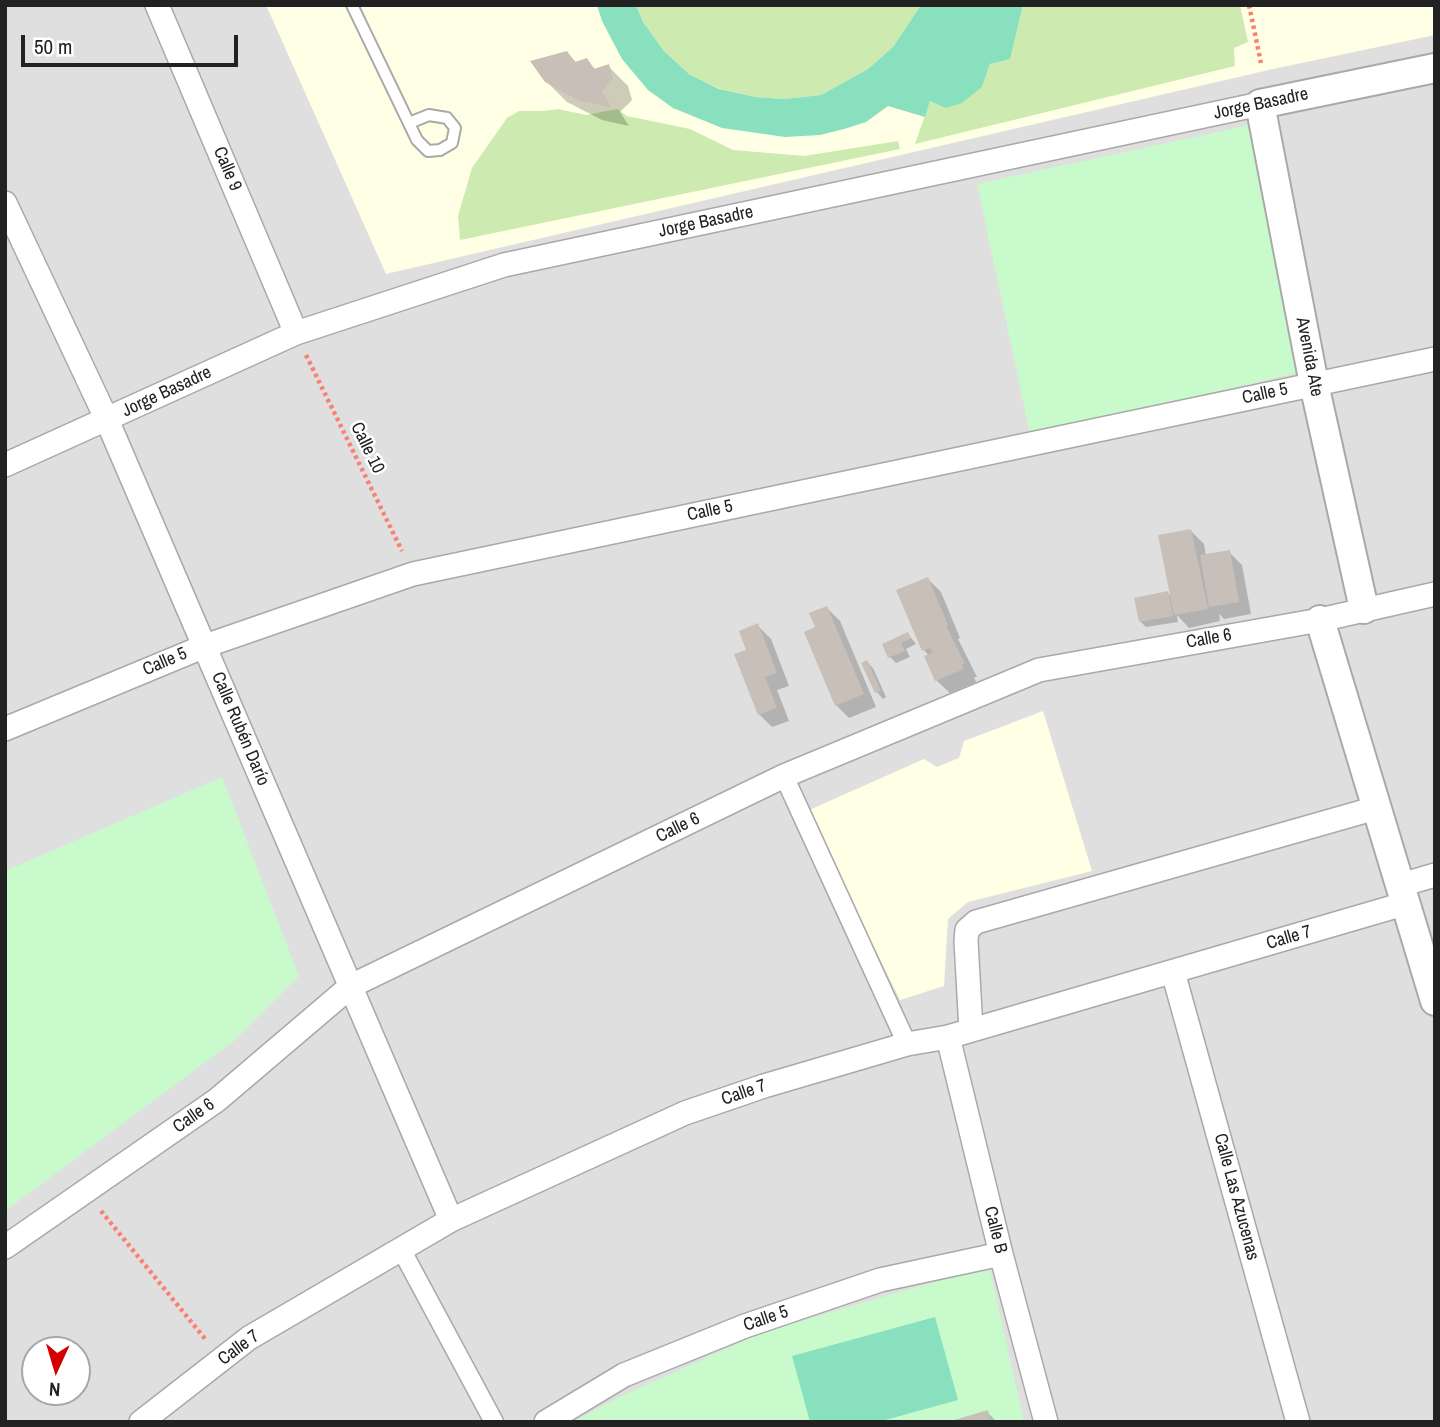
<!DOCTYPE html>
<html>
<head>
<meta charset="utf-8">
<style>
  body { margin:0 }
  #map { position:relative; width:1440px; height:1427px; overflow:hidden; background:#f2efe9; font-family:"Archivo Narrow",sans-serif }
  canvas { display:block }
  .frame { position:absolute; inset:0; border:7px solid #222; pointer-events:none }
  .north { position:absolute; left:21px; top:1336px; width:70px; height:70px; box-sizing:border-box; background:#fff; border:2px solid #a7a7a7; border-radius:50%; rotate:184deg; font-size:19px; font-weight:700; line-height:28px; text-align:center; color:#222 }
  .north::after { content:''; display:block; margin:auto; width:24px; height:32px; background:#d40000; clip-path:polygon(50% 0,100% 100%,50% 72%,0 100%) }
  .scale { position:absolute; left:21px; top:35px; width:217px; height:32px; box-sizing:border-box; border:4px solid #222; border-top:0; padding-left:9px; font-size:21px; line-height:24px; white-space:nowrap; color:#222; -webkit-text-stroke:5px #fff; paint-order:stroke }
</style>
</head>
<body>
<div id="map">
<canvas width="1440" height="1427"></canvas>
<div class="frame"></div>
<div class="north">N</div>
<div class="scale">50 m</div>
</div>
<script>
const c = document.querySelector('canvas').getContext('2d');
c.lineJoin = 'round';
function fill(path, color) {
  c.fillStyle = color;
  c.fill(path, 'evenodd');
}
function toPath(rows) {
  const path = new Path2D();
  for (const r of rows) {
    path.moveTo(r[0], r[1]);
    for (let i = 2; i < r.length; i += 2) path.lineTo(r[i], r[i + 1]);
  }
  return path;
}
function trace(path, color, width, dash) {
  c.strokeStyle = color;
  c.lineWidth = width;
  c.lineCap = dash ? 'butt' : 'round';
  c.setLineDash(dash || []);
  c.stroke(path);
}
function write(font, color, halo, rows, align = 'center') {
  c.font = font + ' "Archivo Narrow",sans-serif';
  c.lineWidth = 5;
  c.setLineDash([]);
  c.textBaseline = 'middle';
  c.strokeStyle = halo;
  c.fillStyle = color;
  for (const [text, x, y, turn = 0] of rows) {
    c.save();
    c.translate(x, y);
    c.rotate((+turn || 0) * Math.PI / 180);
    c.textAlign = isNaN(turn) ? turn : align;
    if (halo) c.strokeText(text, 0, 0);
    c.fillText(text, 0, 0);
    c.restore();
  }
}
fill(toPath([
  [5,5,1435,5,1435,1422,5,1422],
  [35,1350,77,1350,77,1392,35,1392]
]), '#e0dfdf');
fill(toPath([
  [266,5,1435,5,1435,35,1273,69,386,274],
  [1043,711,1092,871,968,902,948,919,944,986,900,1000,807,811,924,759,937,767,959,758,964,741]
]), '#ffffe5');
fill(toPath([
  [636,5,921,5,893,47,868,69,821,95,784,99,756,97,720,89,689,74,664,51,643,22],
  [1023,5,1240,5,1248,42,1234,48,1235,66,915,144,930,101,982,87,990,64,1010,58],
  [558,109,586,115,617,109,627,116,690,129,733,150,804,156,898,141,900,149,460,240,458,216,472,168,507,118,519,111,544,111]
]), '#cdebb0');
fill(toPath([
  [1250,125,1297,373,1030,434,977,184],
  [222,777,299,976,234,1041,5,1211,5,871],
  [989,1266,1024,1422,573,1422,613,1400,763,1332]
]), '#c8facc');
fill(toPath([
  [597,5,636,5,643,22,664,51,689,74,719,89,756,97,784,99,821,95,868,69,893,47,921,5,1023,5,1010,59,990,64,982,87,962,103,946,108,930,101,925,117,888,106,866,122,844,129,820,135,785,137,722,128,673,108,648,90,622,59,602,21],
  [935,1317,958,1400,878,1422,810,1422,792,1356]
]), '#88e0be');
fill(toPath([
  [567,53,577,63,587,60,596,70,608,66,628,86,632,100,620,112,629,126,602,120,567,102,546,81],
  [1191,531,1204,544,1206,556,1229,552,1242,565,1251,614,1224,619,1219,614,1220,621,1189,628,1177,615,1178,622,1146,627,1140,621,1168,593,1172,598],
  [928,579,941,592,960,638,958,639,977,677,974,677,976,682,950,693,936,680,929,656,924,650,898,591],
  [827,608,840,621,876,707,849,718,836,705],
  [758,626,771,639,789,686,777,690,789,721,772,727,759,714,748,651],
  [908,634,916,644,906,649,910,657,896,663,890,657,884,645],
  [867,662,873,668,886,697,883,699,877,692],
  [987,1412,997,1422,955,1422]
]), '#0003');
fill(toPath([
  [567,51,575,62,587,58,594,69,609,64,613,79,602,91,611,107,580,101,545,82,530,61],
  [1191,529,1208,609,1174,615,1158,535],
  [1230,550,1239,602,1209,607,1200,555],
  [928,577,948,625,946,626,965,664,962,664,964,669,935,681,924,656,932,653,930,648,922,651,896,590],
  [1168,591,1173,616,1139,622,1134,598],
  [827,606,864,694,835,706,804,632,815,627,809,613],
  [758,623,777,673,765,677,777,708,758,715,734,654,746,650,739,631],
  [908,632,911,638,901,643,905,651,888,658,882,644],
  [867,660,881,691,875,693,861,663],
  [988,1410,990,1422,951,1422,951,1421]
]), '#c7bfb8');
const service = toPath([
  [352,5,417,140,428,151,440,150,452,143,455,128,447,118,429,115,409,123]
]);
const pedestrian = toPath([
  [784,776,907,1044],
  [401,1249,494,1422]
]);
const minor = toPath([
  [157,5,296,333],
  [5,203,107,420,451,1220],
  [5,465,296,333,504,265,1260,104],
  [5,729,205,646,413,574,1435,359],
  [1401,885,1435,875],
  [1173,972,1298,1422],
  [971,1030,966,941,967,930,976,922,1376,808],
  [948,1037,1001,1254,1046,1422],
  [5,1247,217,1100,351,986,784,776,1039,670,1320,620,1435,594],
  [141,1422,249,1338,451,1220,685,1113,764,1086,907,1044,948,1037,1407,903],
  [546,1422,624,1375,745,1326,880,1280,1001,1254]
]);
const tertiary = toPath([
  [1364,609,1314,384,1260,104,1435,68],
  [1320,620,1435,1001]
]);
trace(service, '#a9a9a9', 14);
trace(pedestrian, '#a9a9a9', 21);
trace(minor, '#a9a9a9', 26);
trace(tertiary, '#a9a9a9', 32);
trace(toPath([
  [1249,5,1261,63],
  [306,355,402,551],
  [101,1211,206,1340]
]), '#fa8072', 4.5, [3.5, 3.5]);
trace(service, '#fff', 10);
trace(pedestrian, '#fff', 18);
trace(minor, '#fff', 23);
trace(tertiary, '#fff', 28);
write('18px', '#222', '#fff', [
  ["Jorge Basadre",1261,104,-12],
  ["Calle 9",227,169,67],
  ["Jorge Basadre",706,222,-12],
  ["Avenida Ate",1309,357,79],
  ["Jorge Basadre",167,392,-25],
  ["Calle 5",1265,394,-12],
  ["Calle 10",367,448,64],
  ["Calle 5",710,511,-12],
  ["Calle 6",1209,639,-10],
  ["Calle 5",165,662,-23],
  ["Calle Rubén Darío",240,729,67],
  ["Calle 6",678,828,-26],
  ["Calle 7",1289,938,-16],
  ["Calle 7",744,1093,-19],
  ["Calle 6",194,1116,-35],
  ["Calle Las Azucenas",1236,1197,75],
  ["Calle B",995,1230,76],
  ["Calle 5",766,1319,-19],
  ["Calle 7",239,1348,-36]
]);
</script>
</body>
</html>
